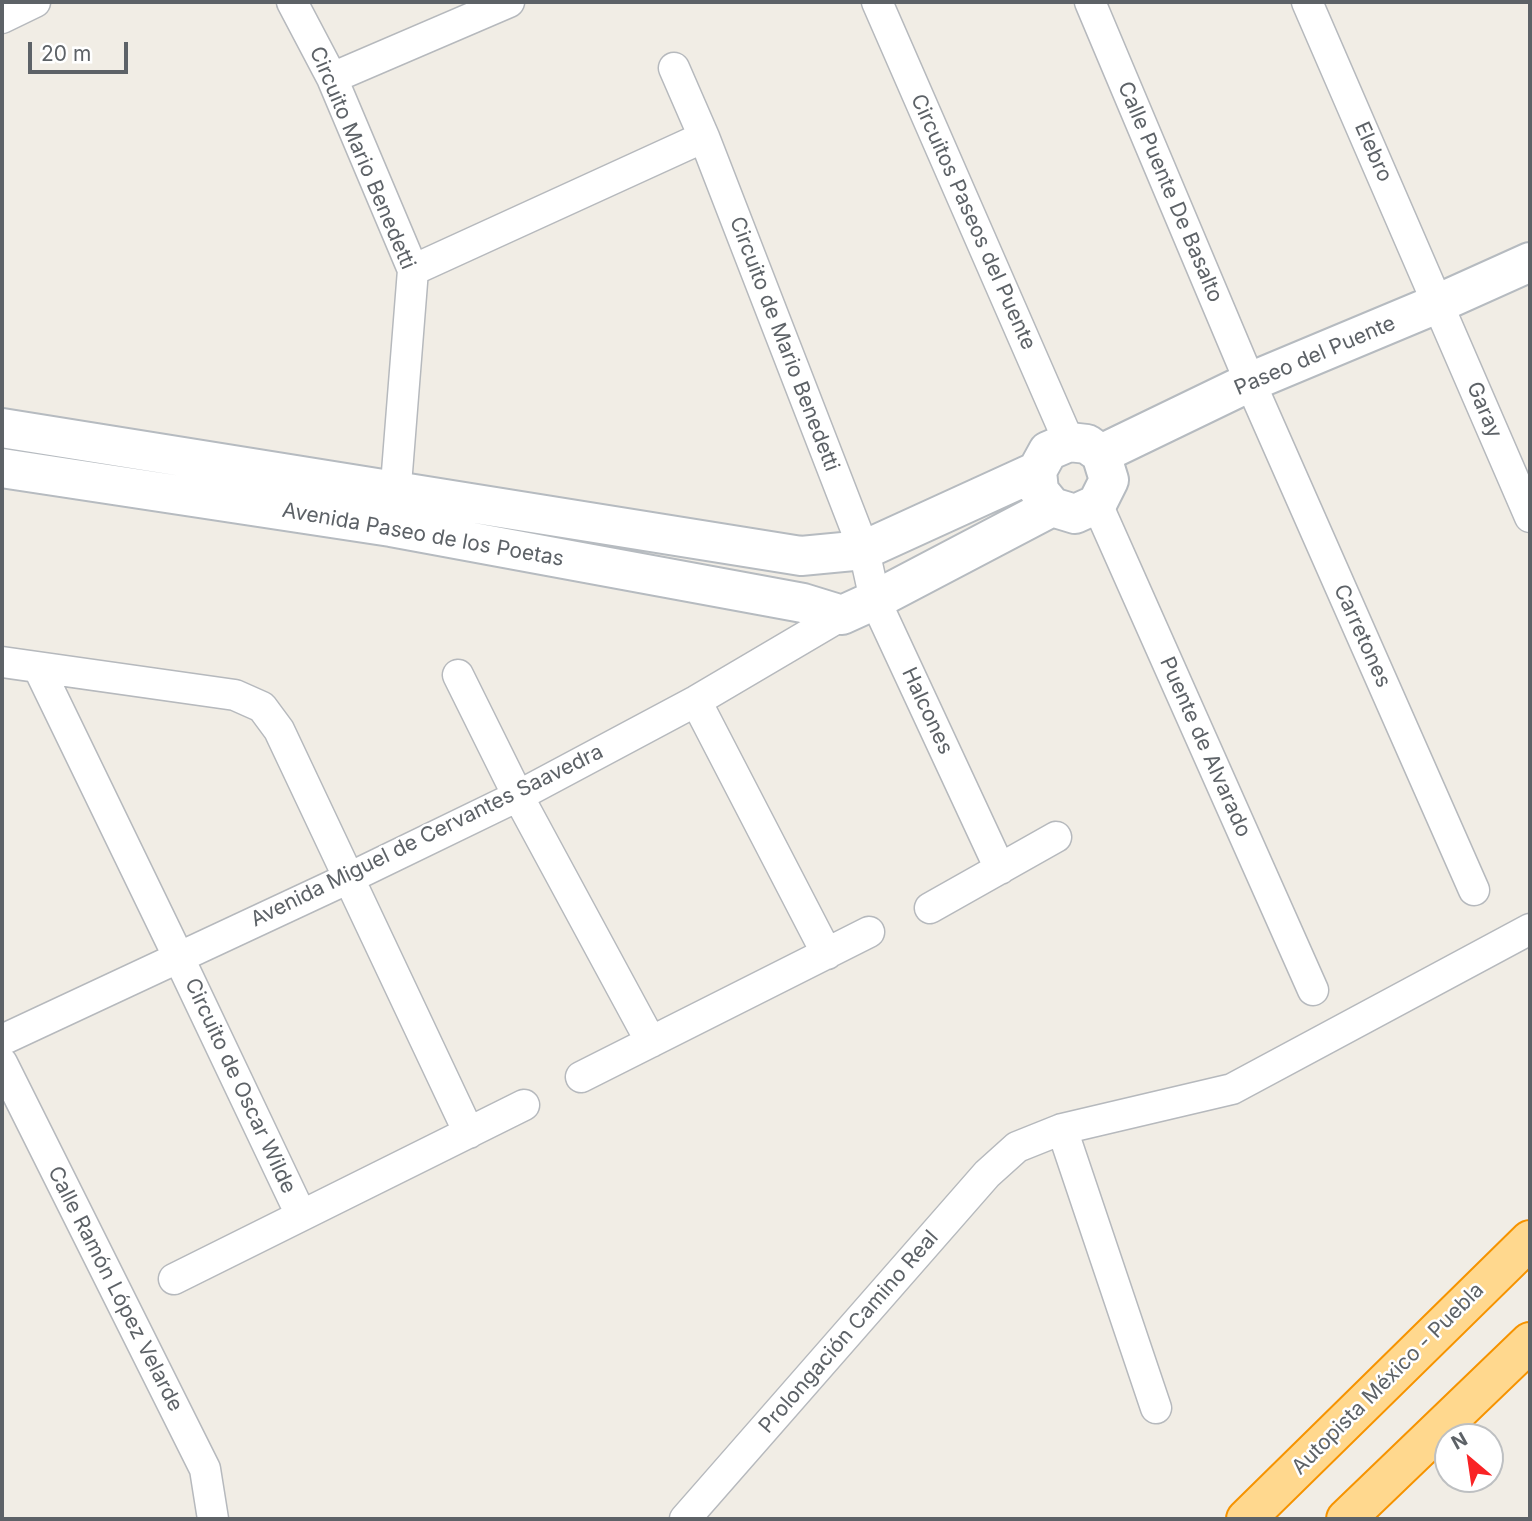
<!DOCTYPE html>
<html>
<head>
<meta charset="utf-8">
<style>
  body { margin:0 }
  #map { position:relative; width:1532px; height:1521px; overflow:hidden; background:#f1ede5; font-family:Inter,sans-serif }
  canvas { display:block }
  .frame { position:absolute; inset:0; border:4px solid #5d6267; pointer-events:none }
  .north { position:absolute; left:1434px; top:1423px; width:70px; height:70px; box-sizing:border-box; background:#fff; border:2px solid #bec0c2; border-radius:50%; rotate:331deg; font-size:19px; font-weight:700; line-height:28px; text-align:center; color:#5d6267 }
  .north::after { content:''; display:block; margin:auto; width:24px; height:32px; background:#f92325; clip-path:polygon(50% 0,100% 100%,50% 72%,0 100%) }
  .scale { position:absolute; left:28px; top:42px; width:100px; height:32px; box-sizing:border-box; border:4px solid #5d6267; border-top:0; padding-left:9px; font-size:21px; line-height:24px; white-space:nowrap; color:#5d6267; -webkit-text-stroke:5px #fff; paint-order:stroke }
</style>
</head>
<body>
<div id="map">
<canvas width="1532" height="1521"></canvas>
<div class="frame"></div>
<div class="north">N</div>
<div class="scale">20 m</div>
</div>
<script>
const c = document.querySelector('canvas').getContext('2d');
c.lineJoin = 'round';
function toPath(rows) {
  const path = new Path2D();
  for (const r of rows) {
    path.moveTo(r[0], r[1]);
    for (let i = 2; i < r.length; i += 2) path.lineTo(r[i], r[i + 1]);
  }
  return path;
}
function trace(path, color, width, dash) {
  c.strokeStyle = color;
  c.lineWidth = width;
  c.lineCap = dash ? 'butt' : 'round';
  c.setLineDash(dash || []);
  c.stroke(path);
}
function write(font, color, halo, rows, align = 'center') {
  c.font = font + ' Inter,sans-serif';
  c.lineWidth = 5;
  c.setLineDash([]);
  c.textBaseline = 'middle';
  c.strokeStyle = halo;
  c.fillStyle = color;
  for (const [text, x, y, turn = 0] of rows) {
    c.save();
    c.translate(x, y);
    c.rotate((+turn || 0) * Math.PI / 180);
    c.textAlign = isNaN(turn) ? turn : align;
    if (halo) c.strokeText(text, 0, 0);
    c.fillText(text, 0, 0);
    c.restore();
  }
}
const street = toPath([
  [292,2,332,78,413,270,394,510],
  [877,2,1069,442],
  [1090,2,1250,382,1474,890],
  [1307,2,1530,517],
  [2,18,35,2],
  [674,68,704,137,864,550,875,600,1000,869],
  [332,78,509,2],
  [413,270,704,137],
  [1097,504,1313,990],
  [2,662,235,695,262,707,279,730,469,1133],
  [39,669,178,956,301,1215],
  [458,675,518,796,651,1042],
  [696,701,827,954],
  [930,908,1056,837],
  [2,1040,349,878,518,796,696,701,842,615],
  [2,1063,205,1469,213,1519],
  [581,1077,869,932],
  [1062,1129,1156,1408],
  [174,1279,524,1105],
  [685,1519,987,1174,1017,1147,1062,1129,1232,1089,1530,929]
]);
const secondary = toPath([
  [2,428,801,556,864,550,1037,471],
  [1069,442,1087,444,1101,454,1109,480,1097,504,1075,514,1052,507,1039,491,1037,471,1048,451,1069,442],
  [1101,454,1250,382,1439,303,1530,262],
  [2,468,391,527,803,603,842,615,875,600,1052,507]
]);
const highway = toPath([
  [1246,1519,1530,1240],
  [1346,1519,1530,1342]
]);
trace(street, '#b6b9bd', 33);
trace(secondary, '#b6bbc0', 42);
trace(highway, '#f69300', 42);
trace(street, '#fff', 30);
trace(secondary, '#fff', 38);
trace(highway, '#ffd88e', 38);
write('21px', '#5d6267', '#fff', [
  ["Elebro",1373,152,66],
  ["Circuito Mario Benedetti",362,158,67],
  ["Calle Puente De Basalto",1170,192,67],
  ["Circuitos Paseos del Puente",973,222,66],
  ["Circuito de Mario Benedetti",784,344,69],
  ["Paseo del Puente",1315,356,-23],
  ["Garay",1484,410,67],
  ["Avenida Paseo de los Poetas",423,535,10],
  ["Carretones",1362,636,66],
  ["Halcones",927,711,65],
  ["Puente de Alvarado",1205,747,66],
  ["Avenida Miguel de Cervantes Saavedra",427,836,-26],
  ["Circuito de Oscar Wilde",240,1086,65],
  ["Calle Ramón López Velarde",115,1289,63],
  ["Prolongación Camino Real",849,1332,-49],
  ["Autopista México - Puebla",1388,1379,-45]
]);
</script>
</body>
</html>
